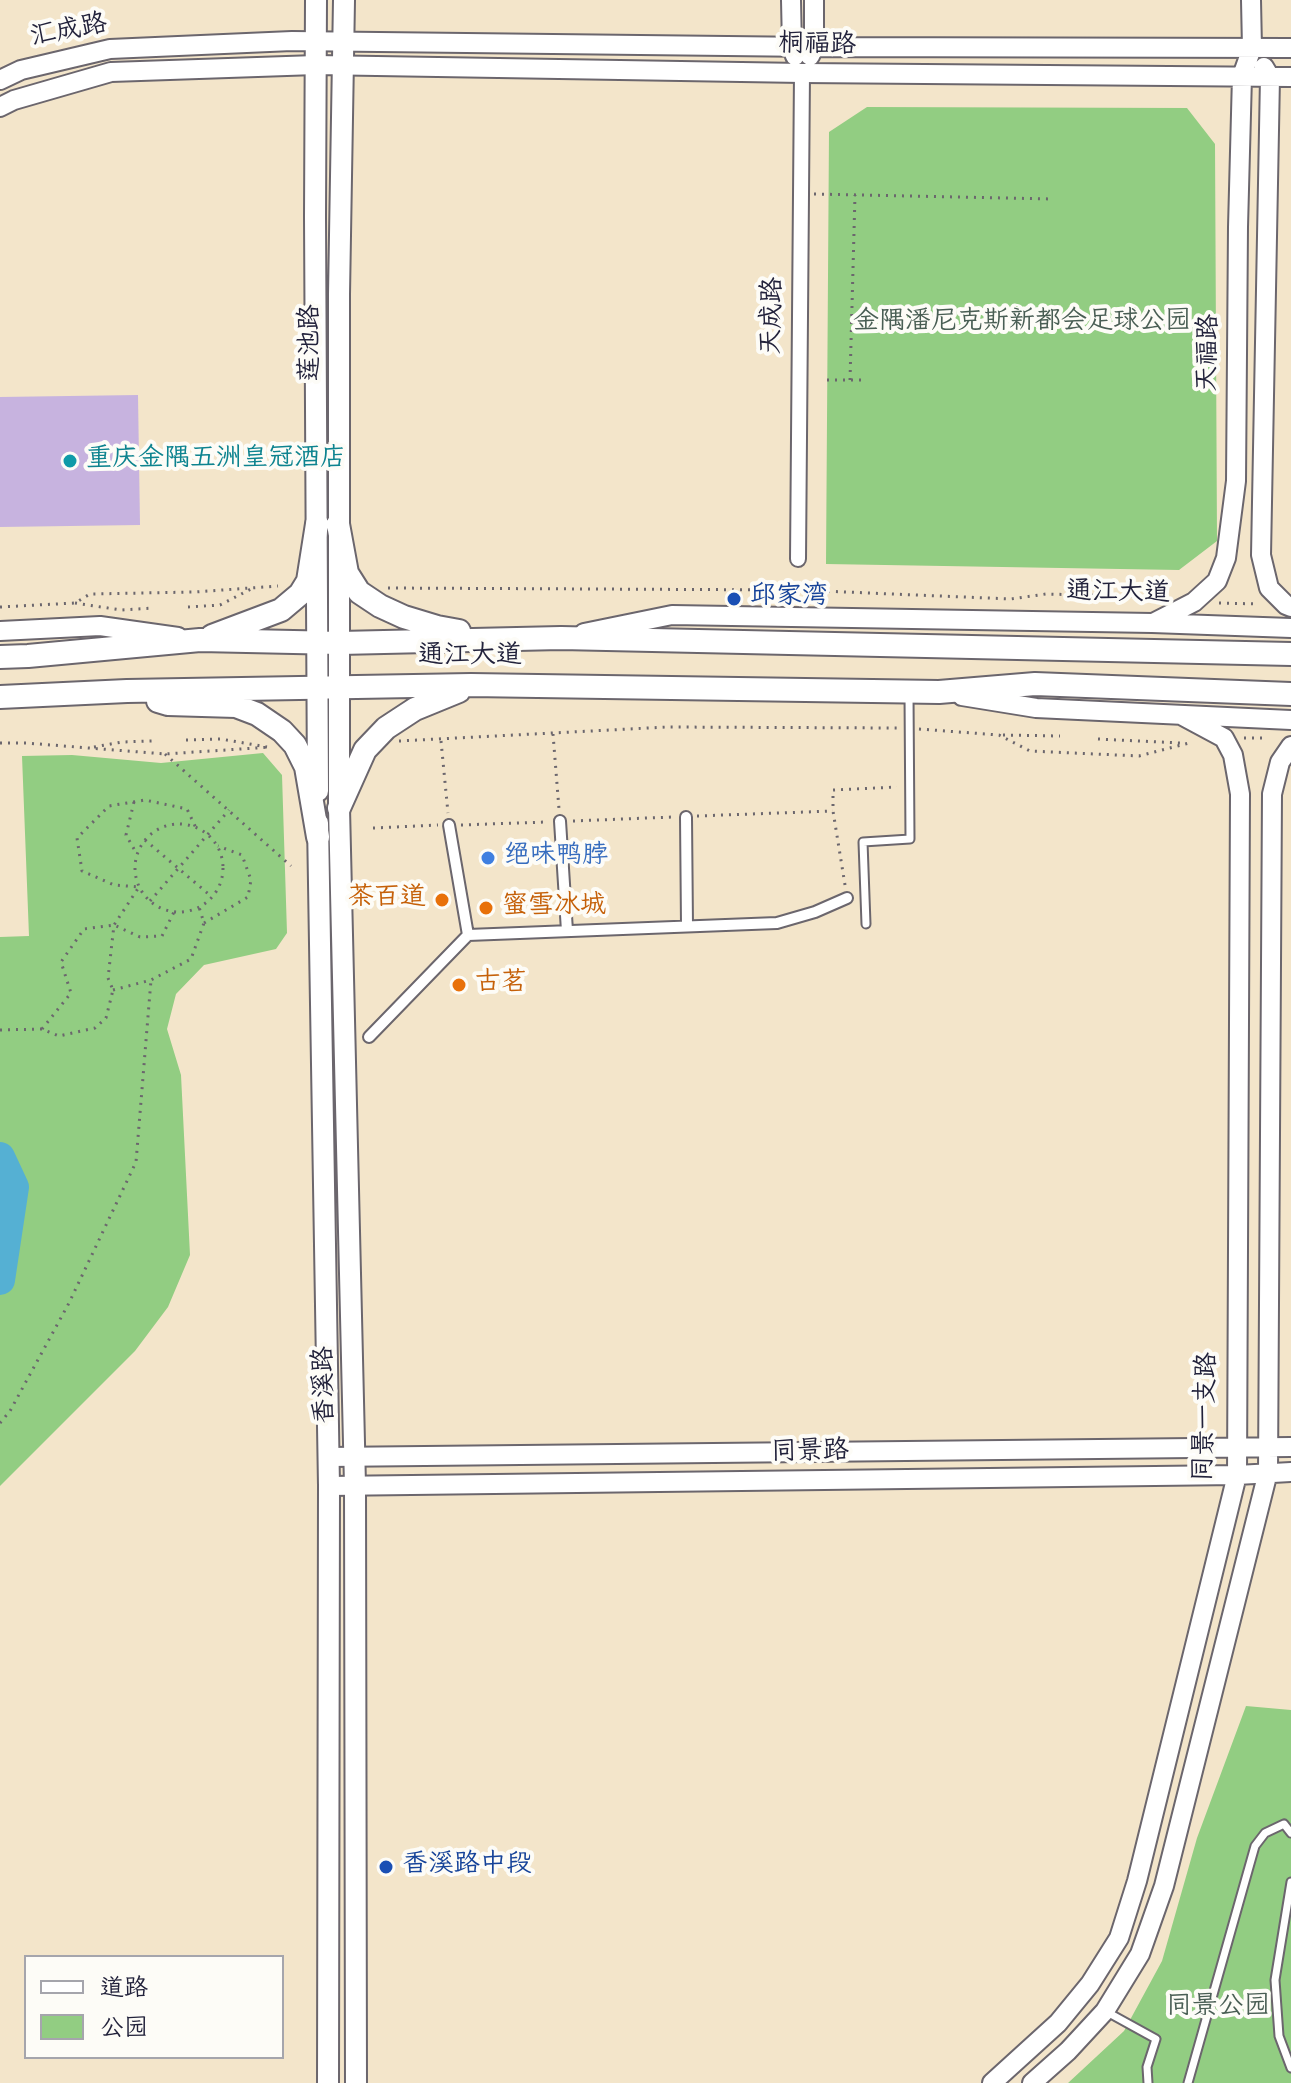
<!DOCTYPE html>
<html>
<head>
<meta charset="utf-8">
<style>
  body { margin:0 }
  #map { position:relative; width:1291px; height:2083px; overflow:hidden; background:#f3e5ca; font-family:"Gochi Hand","LXGW WenKai TC",sans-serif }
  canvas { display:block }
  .legend { position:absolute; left:24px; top:1955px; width:260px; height:104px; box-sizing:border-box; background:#fdfcf7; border:2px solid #a5a5ac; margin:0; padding:10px 14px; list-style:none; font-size:24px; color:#22223b }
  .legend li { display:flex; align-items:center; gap:16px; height:40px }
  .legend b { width:40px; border:2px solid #a5a5ac }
</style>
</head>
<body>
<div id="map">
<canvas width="1291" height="2083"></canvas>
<ul class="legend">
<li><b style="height:10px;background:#fff"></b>道路</li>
<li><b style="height:22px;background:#92cd82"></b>公园</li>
</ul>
</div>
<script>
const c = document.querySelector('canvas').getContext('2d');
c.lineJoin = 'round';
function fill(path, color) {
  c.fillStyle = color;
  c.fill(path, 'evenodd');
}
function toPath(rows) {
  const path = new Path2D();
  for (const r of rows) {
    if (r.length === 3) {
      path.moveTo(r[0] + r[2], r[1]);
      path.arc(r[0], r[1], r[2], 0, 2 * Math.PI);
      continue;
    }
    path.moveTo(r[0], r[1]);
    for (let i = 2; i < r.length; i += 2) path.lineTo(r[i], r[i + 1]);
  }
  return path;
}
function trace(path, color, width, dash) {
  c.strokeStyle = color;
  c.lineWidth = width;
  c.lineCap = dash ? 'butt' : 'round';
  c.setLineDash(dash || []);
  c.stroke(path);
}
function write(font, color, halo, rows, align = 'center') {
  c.font = font + ' "Gochi Hand","LXGW WenKai TC",sans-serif';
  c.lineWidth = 8;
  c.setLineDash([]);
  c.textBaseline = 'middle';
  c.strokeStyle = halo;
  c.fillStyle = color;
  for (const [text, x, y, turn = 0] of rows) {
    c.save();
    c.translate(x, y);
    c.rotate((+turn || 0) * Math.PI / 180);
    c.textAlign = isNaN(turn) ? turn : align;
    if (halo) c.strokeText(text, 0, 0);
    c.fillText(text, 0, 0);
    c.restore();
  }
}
fill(toPath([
  [867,107,1187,108,1215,144,1217,541,1179,570,826,564,829,132],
  [263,753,282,775,287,933,276,949,204,965,176,994,167,1029,181,1075,190,1255,168,1307,135,1351,0,1486,0,937,29,936,22,756,72,755,161,763],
  [1246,1706,1291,1710,1291,2083,1068,2083,1124,2031,1162,1961,1197,1838]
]), '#92cd82');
trace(toPath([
  [0,1157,14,1187,0,1280]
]), '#55b0d3', 30);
fill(toPath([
  [138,395,140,525,0,527,0,397]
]), '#c7b3df');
const service = toPath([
  [866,924,863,842,910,839,909,694],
  [1291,1882,1275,1980,1279,2036,1291,2068],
  [1107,2012,1156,2039,1147,2067,1148,2083],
  [1188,2083,1255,1846,1265,1833,1284,1824,1291,1833]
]);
const pedestrian = toPath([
  [686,817,687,926],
  [560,821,567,931],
  [449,825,468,935],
  [369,1037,468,935,777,923,815,912,847,898]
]);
const minor = toPath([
  [798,559,802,73]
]);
const tertiary = toPath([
  [791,0,792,47,795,56],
  [810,56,814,47,814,0],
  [1264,67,1270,77,1261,555,1269,588,1286,605,1291,607],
  [0,80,21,70,110,49,292,41,814,47,1291,48],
  [0,107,14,100,111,72,316,65,802,73,1291,77],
  [1155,622,1194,602,1217,581,1226,558,1236,481,1238,227,1242,76,1252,48,1251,0],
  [0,631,100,626,178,637],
  [584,633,672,615,1152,623,1291,628],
  [962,696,1036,708,1291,720],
  [328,1457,1291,1447],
  [329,1486,1237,1475,1291,1472],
  [992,2083,1058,2023,1090,1984,1119,1938,1137,1881,1237,1475,1240,794,1233,755,1224,738,1183,716],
  [1032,2083,1068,2051,1105,2011,1140,1954,1164,1886,1268,1472,1272,794,1280,762,1291,746]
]);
const secondary = toPath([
  [316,0,315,217,318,791],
  [344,0,339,294,339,808,355,1485,356,2083],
  [318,823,329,1486,328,2083]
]);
const primary = toPath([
  [338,524,347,573,359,592,380,606,404,617,437,627,459,631],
  [212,636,281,610,300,594,308,581,317,524],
  [0,657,28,656,200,640,340,643,561,638,1291,654],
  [0,697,127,691,471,685,939,692,1035,684,1291,694],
  [158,701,168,704,236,706,257,714,282,731,295,745,306,767,318,837],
  [339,808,365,750,386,728,415,709,459,691]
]);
trace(service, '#6b666d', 11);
trace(pedestrian, '#6b666d', 14);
trace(minor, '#6b666d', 18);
trace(tertiary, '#6b666d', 22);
trace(secondary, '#6b666d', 24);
trace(primary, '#6b666d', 26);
trace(toPath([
  [814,194,1052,199],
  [827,380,862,380],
  [850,380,855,195],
  [388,588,798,590,1011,599,1046,594,1158,597,1164,599],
  [75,603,121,610,154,608],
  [1219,603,1259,604],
  [0,607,75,603,90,594,195,592,278,586],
  [188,607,220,605,251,589],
  [919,729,999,735,1030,751,1139,756,1193,742],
  [553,734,559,809],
  [1003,735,1060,736],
  [1244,738,1264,738],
  [1098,739,1180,743],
  [186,740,221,739,267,747],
  [399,741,667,727,899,728],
  [441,741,448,813],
  [0,743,26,743,165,754,271,747],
  [94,747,122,742,152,741],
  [165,754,291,866],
  [134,802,126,835,137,854],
  [697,816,833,811],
  [573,821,673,817],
  [179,868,44],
  [461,825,546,822],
  [373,828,438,825],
  [145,840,212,897],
  [845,885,833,811,833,790,897,787],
  [150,901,229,810],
  [204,923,248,897,251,880,242,855,218,846],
  [113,990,151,980,191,959,204,923,199,907],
  [42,1029,71,993,61,962,84,929,114,925,140,937,162,936,174,912],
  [0,1030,42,1029,59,1036,95,1028,106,1018,113,990,108,978,114,925,139,887,114,885,82,871,77,838,109,806,145,800,187,809,196,828],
  [0,1423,10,1411,69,1303,136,1162,151,980]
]), '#6b666d', 3, [2, 6]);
trace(service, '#fff', 7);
trace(pedestrian, '#fff', 10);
trace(minor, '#fff', 14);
trace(tertiary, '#fff', 18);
trace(secondary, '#fff', 20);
trace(primary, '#fff', 22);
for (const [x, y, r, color] of [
  [70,461,8,"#0f9aa8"],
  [734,599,8,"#1a4fb4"],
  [488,858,8,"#3f7fe0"],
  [442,900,8,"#e8710a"],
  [486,908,8,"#e8710a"],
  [459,985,8,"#e8710a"],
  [386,1867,8,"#1a4fb4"]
]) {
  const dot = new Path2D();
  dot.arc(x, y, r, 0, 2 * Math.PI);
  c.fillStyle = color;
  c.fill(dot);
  trace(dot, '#fdfcf7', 3);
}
write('26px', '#22223b', '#fdfcf7', [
  ["汇成路",69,33,-11],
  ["桐福路",817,47,1],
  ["天成路",775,316,-89],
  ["莲池路",313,343,-90],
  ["天福路",1211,353,-89],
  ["通江大道",1118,595,1],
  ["通江大道",470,658],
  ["香溪路",327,1385,-91],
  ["同景一支路",1208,1417,-88],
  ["同景路",810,1454,-1]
]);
write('26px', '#495e54', '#fdfcf7', [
  ["金隅潘尼克斯新都会足球公园",1022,324],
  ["同景公园",1218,2009]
]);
write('26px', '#0d838f', '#fdfcf7', [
  ["重庆金隅五洲皇冠酒店",86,461]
], 'left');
write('26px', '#164399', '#fdfcf7', [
  ["邱家湾",750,599],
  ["香溪路中段",402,1867]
], 'left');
write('26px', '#366cbe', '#fdfcf7', [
  ["绝味鸭脖",504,858]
], 'left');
write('26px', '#c56008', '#fdfcf7', [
  ["茶百道",426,900,"right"],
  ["蜜雪冰城",502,908],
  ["古茗",475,985]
], 'left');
</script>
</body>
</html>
